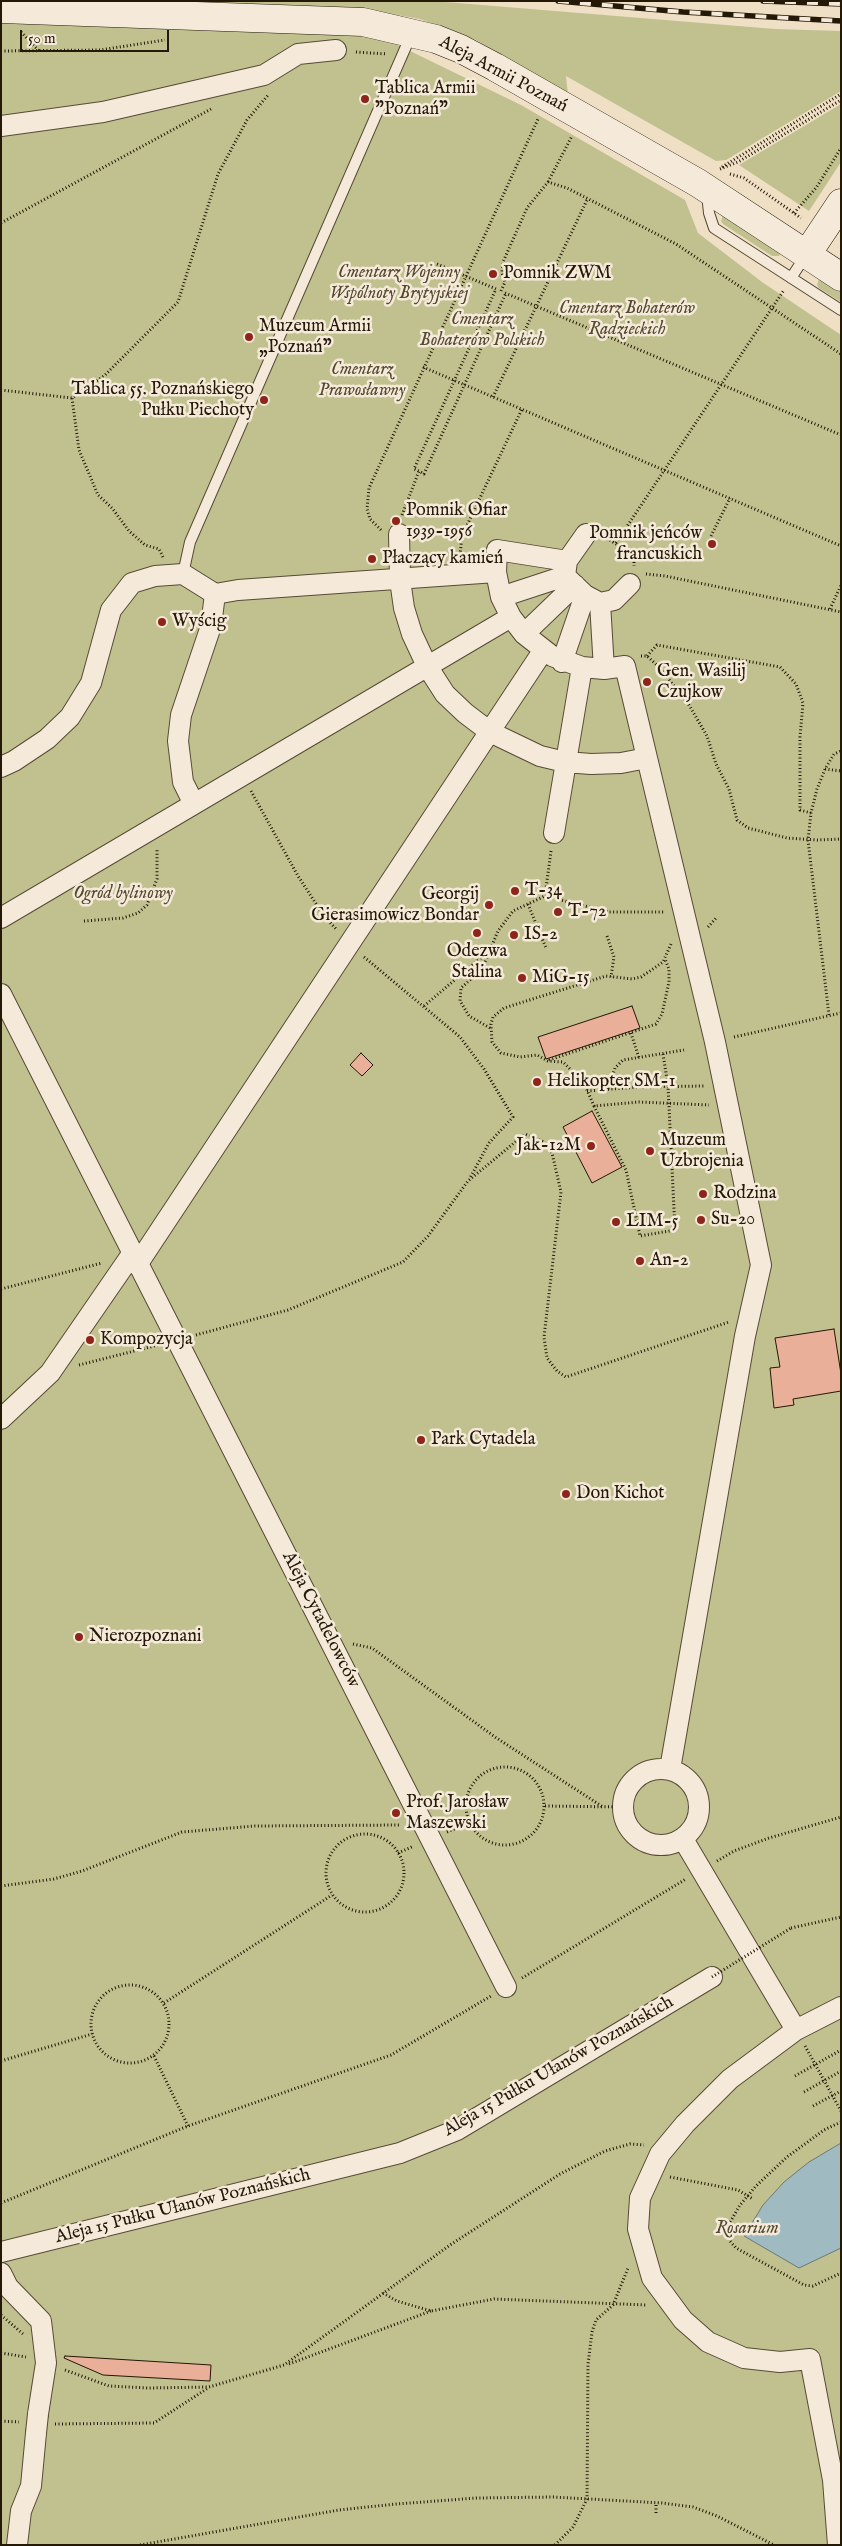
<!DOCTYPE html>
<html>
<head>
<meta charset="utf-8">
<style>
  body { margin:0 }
  #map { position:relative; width:842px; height:2546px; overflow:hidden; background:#efdfc5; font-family:"IM FELL English",serif }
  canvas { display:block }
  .frame { position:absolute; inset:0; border:2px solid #241807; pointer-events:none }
  .scale { position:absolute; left:20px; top:30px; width:149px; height:22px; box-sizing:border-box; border:2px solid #241807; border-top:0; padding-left:6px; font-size:15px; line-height:18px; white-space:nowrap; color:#241807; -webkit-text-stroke:4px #f5ead9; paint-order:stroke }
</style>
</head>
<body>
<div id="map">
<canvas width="842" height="2546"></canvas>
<div class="frame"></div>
<div class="scale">50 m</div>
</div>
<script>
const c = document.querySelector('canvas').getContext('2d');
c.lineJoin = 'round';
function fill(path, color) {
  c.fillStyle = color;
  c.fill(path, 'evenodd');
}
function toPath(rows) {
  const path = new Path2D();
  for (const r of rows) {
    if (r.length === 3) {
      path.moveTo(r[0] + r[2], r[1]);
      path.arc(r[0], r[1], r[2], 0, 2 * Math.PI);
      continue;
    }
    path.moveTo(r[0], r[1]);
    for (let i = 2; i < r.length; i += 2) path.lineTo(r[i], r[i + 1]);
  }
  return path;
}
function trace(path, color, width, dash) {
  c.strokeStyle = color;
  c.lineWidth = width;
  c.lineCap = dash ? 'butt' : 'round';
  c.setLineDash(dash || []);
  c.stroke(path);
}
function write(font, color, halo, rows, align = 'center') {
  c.font = font + ' "IM FELL English",serif';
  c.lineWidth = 5;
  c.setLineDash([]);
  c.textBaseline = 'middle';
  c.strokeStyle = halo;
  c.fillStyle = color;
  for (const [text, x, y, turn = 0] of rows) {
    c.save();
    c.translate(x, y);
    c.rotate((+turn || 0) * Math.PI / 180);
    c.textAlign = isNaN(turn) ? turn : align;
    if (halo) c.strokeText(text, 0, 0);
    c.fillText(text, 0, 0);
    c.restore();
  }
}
fill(toPath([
  [120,1,433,1,775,29,841,31,841,91,726,160,716,161,566,76,568,95,476,40,420,19,357,8],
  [1,18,373,33,521,105,685,200,698,233,762,282,841,335,841,2545,1,2545],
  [841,104,841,162,809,211,739,165],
  [723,215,780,253,779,256,772,256,723,224,721,221],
  [819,279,841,289,841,302,819,288,817,285]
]), '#c1c08f');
const water = toPath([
  [841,2143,841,2248,799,2268,744,2236,763,2205,784,2182,809,2162,841,2143]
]);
fill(water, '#9fbac0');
trace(water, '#6e7976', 1);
const building = toPath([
  [632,1006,640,1028,546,1059,538,1037,632,1006],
  [361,1053,373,1065,362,1076,350,1065,361,1053],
  [592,1111,622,1167,592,1183,563,1127,592,1111],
  [834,1329,841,1374,841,1391,793,1399,794,1405,774,1408,770,1368,780,1367,775,1338,834,1329],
  [65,2356,211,2365,210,2381,103,2375,64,2358,65,2356]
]);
fill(building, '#e9af98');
trace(building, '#241807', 1);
const lane = toPath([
  [707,194,709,213,714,228,841,310],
  [791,278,806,255],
  [183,574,190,542,411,35]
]);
const street = toPath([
  [1,126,103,112,264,75,298,54,336,50],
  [399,534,400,580,404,608,412,634,427,666,445,694,465,713,490,732,540,756,565,762,591,764,621,763,647,758],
  [586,534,567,561,565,576,585,595,600,603,614,600,630,584],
  [567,561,497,550,496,572,501,597,511,617,524,634,552,656,582,667,604,669,625,666,715,1042,761,1265,745,1336,670,1769],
  [501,597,565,576],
  [600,603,604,669],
  [524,634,575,585],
  [562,662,585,595],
  [1,767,14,761,47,739,70,717,91,683,111,610,132,583,155,576,183,574,215,594,238,590,496,572],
  [194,804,183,782,178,741,181,715,211,626,215,594],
  [554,833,582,667],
  [1,918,511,617],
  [1,994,506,1987],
  [137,1265,543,651],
  [1,1419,50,1373,132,1254],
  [661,1807,38],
  [683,1839,796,2030],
  [1,2252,400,2153,457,2130,712,1977],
  [1,2273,8,2287,41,2321,46,2363,38,2414],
  [17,2545,21,2511,31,2486,36,2433],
  [838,2545,833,2480,810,2359,780,2362,744,2358,708,2342,683,2320,652,2278,638,2229,640,2198,660,2154,685,2124,730,2079,796,2030,841,2007]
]);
const secondary = toPath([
  [1,9,363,22,436,39,461,49,495,67,698,183,841,277],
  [807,254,841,203]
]);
trace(lane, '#574a36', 12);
trace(street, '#574a36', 22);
trace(secondary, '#241807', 29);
trace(toPath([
  [21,32,39,51],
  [1,51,100,50,165,40],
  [356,52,387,54],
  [722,167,841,94],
  [720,169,738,162,841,100],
  [730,174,744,178,801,218],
  [548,182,572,136],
  [794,213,816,188,841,148],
  [1,223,211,109],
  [437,264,496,289,414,469,419,471,424,474,506,293],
  [501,291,505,282,502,273,503,262,527,208,548,182,567,188,676,244,841,354],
  [505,293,841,435],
  [423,367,841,546],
  [1,390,72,398],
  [493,397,587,200],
  [402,515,419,471],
  [381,530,370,519,367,509,369,488,538,119],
  [604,536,634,556,634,566],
  [711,536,730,498],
  [616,543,784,290],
  [460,555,462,536,522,409],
  [163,557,159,549,145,545,129,531,112,508,98,495,79,450,72,398,104,376,178,302,218,174,247,120,269,94],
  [646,574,665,576,841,612],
  [830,609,841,585],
  [641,656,647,656,660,668,689,705,707,736,716,764,729,789,737,820,748,828,787,838,817,840,841,839],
  [647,656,657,645,780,667,796,684,803,703,800,737,800,810,811,813],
  [825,769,841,771],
  [251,791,298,876,324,916,337,930],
  [551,851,545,896,609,912,664,912],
  [528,904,546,948],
  [84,921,123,918,138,913,147,905,157,879,157,848],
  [708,927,717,917],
  [607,936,614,957,611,977],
  [671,944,663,962,641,977,632,979,606,976,504,1008,493,1017,491,1024,492,1042,501,1053,520,1057,537,1055,548,1061,563,1062,584,1083,594,1106,639,1102,709,1105],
  [364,957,460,1037,484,1069,513,1117,489,1143,470,1178],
  [424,1006,489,951],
  [829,1015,808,840,811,813,817,789,825,769,834,754,841,751],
  [490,1028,469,1016,460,1001,461,988,482,969,498,931,513,911,545,896],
  [631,1033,639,1058],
  [734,1037,841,1013],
  [549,1060,656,1024,662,1014,669,982,669,969,665,959],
  [608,1089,615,1068,623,1060,684,1050],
  [587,1091,638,1087,704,1086],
  [594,1106,626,1170,640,1236,675,1230,668,1086,663,1054],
  [1,1289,102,1263],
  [196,1335,288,1310,403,1262,428,1236,468,1181,525,1134,544,1142,552,1153,561,1192,544,1337,547,1358,557,1371,566,1377,729,1322],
  [79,1365,158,1345],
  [353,1644,372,1648,495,1737,603,1807],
  [505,1806,39],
  [545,1806,622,1807],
  [447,1832,469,1823],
  [365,1873,39],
  [398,1853,414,1846],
  [717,1861,734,1851,769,1838,841,1817],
  [1,1886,54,1879,82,1871,182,1832,255,1826,401,1825],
  [791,1928,841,1917],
  [522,1978,686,1879],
  [130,2024,39],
  [164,2003,332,1895],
  [805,2046,841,2111],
  [154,2056,188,2126],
  [1,2061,92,2034],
  [795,2076,841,2050],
  [804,2092,841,2071],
  [813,2106,841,2091],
  [841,2122,824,2130,787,2157,756,2186,740,2205,729,2224,728,2233,730,2241,736,2248,804,2285,813,2286,841,2273],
  [670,2177,738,2190,753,2199],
  [1,2203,188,2126,391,2055,491,1996],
  [383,2293,397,2301,431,2311,494,2299,647,2305],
  [1,2315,23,2334],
  [1,2353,26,2357],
  [289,2364,431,2311],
  [65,2370,109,2386,148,2388,209,2387,284,2365,450,2245,560,2174,605,2151,630,2144,644,2145],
  [1,2421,19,2422],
  [55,2424,154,2423,208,2388],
  [656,2513,656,2503],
  [140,2545,339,2510,396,2504,477,2498,553,2497,662,2503,693,2507,717,2516,774,2545],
  [555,2545,573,2527,587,2499,588,2364,592,2332,596,2320,613,2305,628,2268]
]), '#241807', 3, [1, 2.5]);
trace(lane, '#f5ead9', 10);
trace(street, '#f5ead9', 20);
trace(secondary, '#f5ead9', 28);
const rail = toPath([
  [558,1,683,12,841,21],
  [763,1,841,4]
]);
trace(rail, '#241807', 5.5);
trace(rail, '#f5ead9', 4, [11]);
const streetBridge = toPath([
  [36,2433,38,2414]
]);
trace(streetBridge, '#574a36', 22, []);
trace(toPath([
  [712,1977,791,1928]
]), '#241807', 3, [1, 2.5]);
trace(streetBridge, '#f5ead9', 20);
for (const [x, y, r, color] of [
  [365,99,5,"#8f2418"],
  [493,274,5,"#8f2418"],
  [249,337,5,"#8f2418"],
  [264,400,5,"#8f2418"],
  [396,521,5,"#8f2418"],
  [712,544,5,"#8f2418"],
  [372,559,5,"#8f2418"],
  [162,622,5,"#8f2418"],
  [647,682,5,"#8f2418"],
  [515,891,5,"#8f2418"],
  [489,905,5,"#8f2418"],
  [558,912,5,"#8f2418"],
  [477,933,5,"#8f2418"],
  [514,935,5,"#8f2418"],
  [522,978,5,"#8f2418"],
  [537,1082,5,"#8f2418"],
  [591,1146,5,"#8f2418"],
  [650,1151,5,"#8f2418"],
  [703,1194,5,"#8f2418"],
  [701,1220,5,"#8f2418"],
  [616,1222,5,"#8f2418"],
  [640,1261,5,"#8f2418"],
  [90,1340,5,"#8f2418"],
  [421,1440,5,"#8f2418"],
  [566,1494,5,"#8f2418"],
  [79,1637,5,"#8f2418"],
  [396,1813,5,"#8f2418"]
]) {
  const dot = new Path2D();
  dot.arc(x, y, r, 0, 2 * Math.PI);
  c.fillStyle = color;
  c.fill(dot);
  trace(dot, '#f5ead9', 2);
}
write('18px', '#241807', '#f5ead9', [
  ["Aleja Armii Poznań",503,75,28],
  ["Aleja Cytadelowców",320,1620,63],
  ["Aleja 15 Pułku Ułanów Poznańskich",559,2067,-30],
  ["Aleja 15 Pułku Ułanów Poznańskich",183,2207,-14]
]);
write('18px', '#241807', '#f5ead9', [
  ["Tablica Armii",375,89],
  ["\"Poznań\"",375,110],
  ["Pomnik ZWM",503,274],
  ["Muzeum Armii",259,327],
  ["„Poznań”",259,348],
  ["Tablica 55. Poznańskiego",254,390,"right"],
  ["Pułku Piechoty",254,411,"right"],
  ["Pomnik Ofiar",406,511],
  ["1939-1956",406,532],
  ["Pomnik jeńców",702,534,"right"],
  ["francuskich",702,555,"right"],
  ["Płaczący kamień",382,559],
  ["Wyścig",172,622],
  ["Gen. Wasilij",657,672],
  ["Czujkow",657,693],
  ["T-34",525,891],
  ["Georgij",479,895,"right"],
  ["Gierasimowicz Bondar",479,916,"right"],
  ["T-72",568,912],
  ["IS-2",524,935],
  ["Odezwa",477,952,"center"],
  ["Stalina",477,973,"center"],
  ["MiG-15",532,978],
  ["Helikopter SM-1",547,1082],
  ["Muzeum",660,1141],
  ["Uzbrojenia",660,1162],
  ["Jak-12M",581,1146,"right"],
  ["Rodzina",713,1194],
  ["Su-20",711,1220],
  ["LIM-5",626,1222],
  ["An-2",650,1261],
  ["Kompozycja",100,1340],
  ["Park Cytadela",431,1440],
  ["Don Kichot",576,1494],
  ["Nierozpoznani",89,1637],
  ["Prof. Jarosław",406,1803],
  ["Maszewski",406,1824]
], 'left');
write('italic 18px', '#534a30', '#f5ead9', [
  ["Cmentarz Wojenny",399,273],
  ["Wspólnoty Brytyjskiej",399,294],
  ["Cmentarz Bohaterów",627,309],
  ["Radzieckich",627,330],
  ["Cmentarz",482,320],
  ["Bohaterów Polskich",482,341],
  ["Cmentarz",362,370],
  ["Prawosławny",362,391],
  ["Ogród bylinowy",123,894],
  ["Rosarium",747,2229]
]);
</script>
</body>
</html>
